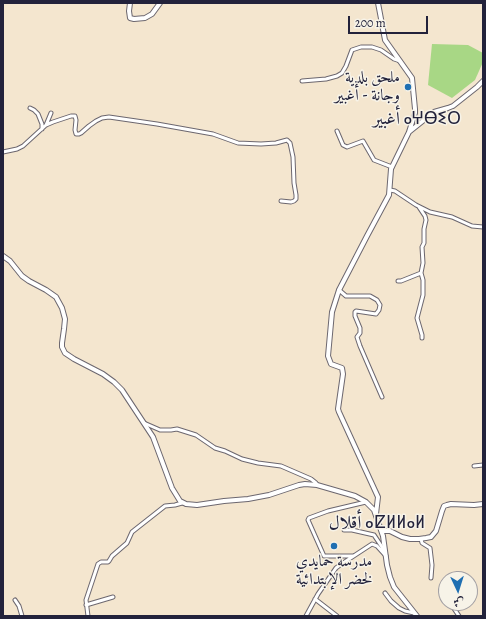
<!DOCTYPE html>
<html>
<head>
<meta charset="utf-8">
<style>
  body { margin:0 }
  #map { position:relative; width:486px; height:619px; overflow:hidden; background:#f4e6cf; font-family:Alegreya,Amiri,serif }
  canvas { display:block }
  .frame { position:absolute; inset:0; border:4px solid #22223b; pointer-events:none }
  .north { position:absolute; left:438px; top:571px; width:40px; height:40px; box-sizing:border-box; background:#f7f3e8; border:1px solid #a29fa3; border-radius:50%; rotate:176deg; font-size:11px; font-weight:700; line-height:16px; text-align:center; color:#22223b }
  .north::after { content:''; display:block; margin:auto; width:14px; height:18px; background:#1f6fb2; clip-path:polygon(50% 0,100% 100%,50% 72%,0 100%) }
  .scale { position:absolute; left:348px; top:16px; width:80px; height:18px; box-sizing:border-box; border:2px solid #22223b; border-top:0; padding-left:5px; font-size:12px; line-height:14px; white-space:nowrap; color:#22223b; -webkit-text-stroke:3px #f7f3e8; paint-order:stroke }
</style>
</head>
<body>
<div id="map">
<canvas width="486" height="619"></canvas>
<div class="frame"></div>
<div class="north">ش</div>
<div class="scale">200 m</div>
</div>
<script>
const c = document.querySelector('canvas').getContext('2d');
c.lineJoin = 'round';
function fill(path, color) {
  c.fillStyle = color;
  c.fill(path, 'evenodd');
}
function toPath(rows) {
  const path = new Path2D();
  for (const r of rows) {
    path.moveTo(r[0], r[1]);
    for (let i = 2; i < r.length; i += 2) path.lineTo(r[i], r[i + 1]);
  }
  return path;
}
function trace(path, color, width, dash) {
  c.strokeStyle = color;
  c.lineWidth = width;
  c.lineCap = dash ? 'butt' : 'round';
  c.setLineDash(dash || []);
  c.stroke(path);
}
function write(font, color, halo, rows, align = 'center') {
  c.font = font + ' Alegreya,Amiri,"Noto Sans Tifinagh",serif';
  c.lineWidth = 3;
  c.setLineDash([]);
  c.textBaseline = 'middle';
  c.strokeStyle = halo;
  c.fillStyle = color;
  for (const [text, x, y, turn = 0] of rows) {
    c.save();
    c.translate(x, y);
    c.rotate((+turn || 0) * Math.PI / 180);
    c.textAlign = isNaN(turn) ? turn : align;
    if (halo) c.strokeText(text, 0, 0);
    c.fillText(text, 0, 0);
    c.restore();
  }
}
fill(toPath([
  [432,44,468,45,483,53,483,62,475,80,452,98,428,85]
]), '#a8d785');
const street = toPath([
  [302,81,326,79,337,76,342,73,346,66,352,50,361,47,372,47,381,50,394,59,400,61],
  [30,108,34,110,38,114,42,124,42,129],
  [46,125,51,113],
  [337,131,343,145,347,147,363,141,374,160,392,167],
  [3,152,17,149,23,146,46,125,53,122,71,116,75,116,76,120,75,130,76,134,79,134,81,133,89,126,96,121,102,118,109,117,157,124,213,134,238,143,261,144,276,143,287,140,290,143,293,157,294,183,296,195,296,199,294,201,291,202,281,201],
  [390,190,395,191,416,205,430,212,452,217,472,226,483,227],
  [419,207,425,216,426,220,424,229,424,243,422,247,423,263,421,273,423,280,423,295,417,318,422,335,422,338],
  [398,281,401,281,421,273],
  [339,290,346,296,370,296,377,300,380,305,379,310,376,314,356,311,355,312,355,316,360,328,360,333,357,337,360,346,382,397],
  [144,423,160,430,171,430,177,429,196,435,215,448,225,451,242,459,258,463,281,466,311,479,316,483,317,485],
  [474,466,483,465],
  [344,530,352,530,374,535,384,550],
  [421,539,422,543,430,548,432,565,431,578],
  [353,556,324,556,308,520,309,518,328,511,366,502],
  [385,593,391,601,399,608,405,611,414,613],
  [315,599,337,616],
  [15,600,19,606,22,616],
  [86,605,113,597],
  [453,607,459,616],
  [88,616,86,600,98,564,101,562,108,562,109,561,112,556,127,543,132,532,165,506,175,505,182,503],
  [306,616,318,594,336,568,340,565,372,544,377,546,386,556]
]);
const secondary = toPath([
  [130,3,129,11,130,18,134,19,145,18,152,14,160,3],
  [409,132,434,112,448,108,453,106,477,87,483,81],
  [3,256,10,261,22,276,29,281,46,290,56,297,62,308,65,319,64,329,62,343,62,347,65,353,74,359,103,374,114,382,122,390,153,437,172,488,180,501,186,504,197,505,224,501,248,499,269,495,299,485,305,484,317,485,355,496,366,502,374,510,383,536,387,565,390,577,394,587,417,616],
  [376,514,378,497,339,412,338,409,343,374,342,368,331,364,328,356,332,312,339,290,367,236,389,195,391,169,409,132,415,113,415,109,412,78,385,40,378,3],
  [382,531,390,531,402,537,410,539,419,539,426,538,431,537,436,531,442,511,444,506,447,505,451,504,474,505,483,504]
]);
trace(street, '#6c676f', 5);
trace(secondary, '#6c676f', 6);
trace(street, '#fff', 3);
trace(secondary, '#fff', 4);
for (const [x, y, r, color] of [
  [408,87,4,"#1f6fb2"],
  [334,546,4,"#1f6fb2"]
]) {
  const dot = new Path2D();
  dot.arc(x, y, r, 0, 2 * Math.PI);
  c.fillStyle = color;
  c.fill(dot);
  trace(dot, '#f7f3e8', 1.5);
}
write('16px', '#22223b', '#f7f3e8', [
  ["ملحق بلدية",400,78],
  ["وجانة - أغبير",400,96],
  ["مدرسة حمايدي",334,562,"center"],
  ["لخضر الإبتدائية",334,580,"center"]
], 'right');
write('18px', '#22223b', '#f7f3e8', [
  ["أغبير ⴰⵖⴱⵉⵔ",417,120],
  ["أقلال ⴰⵇⵍⵍⴰⵍ",377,524]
]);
</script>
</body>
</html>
